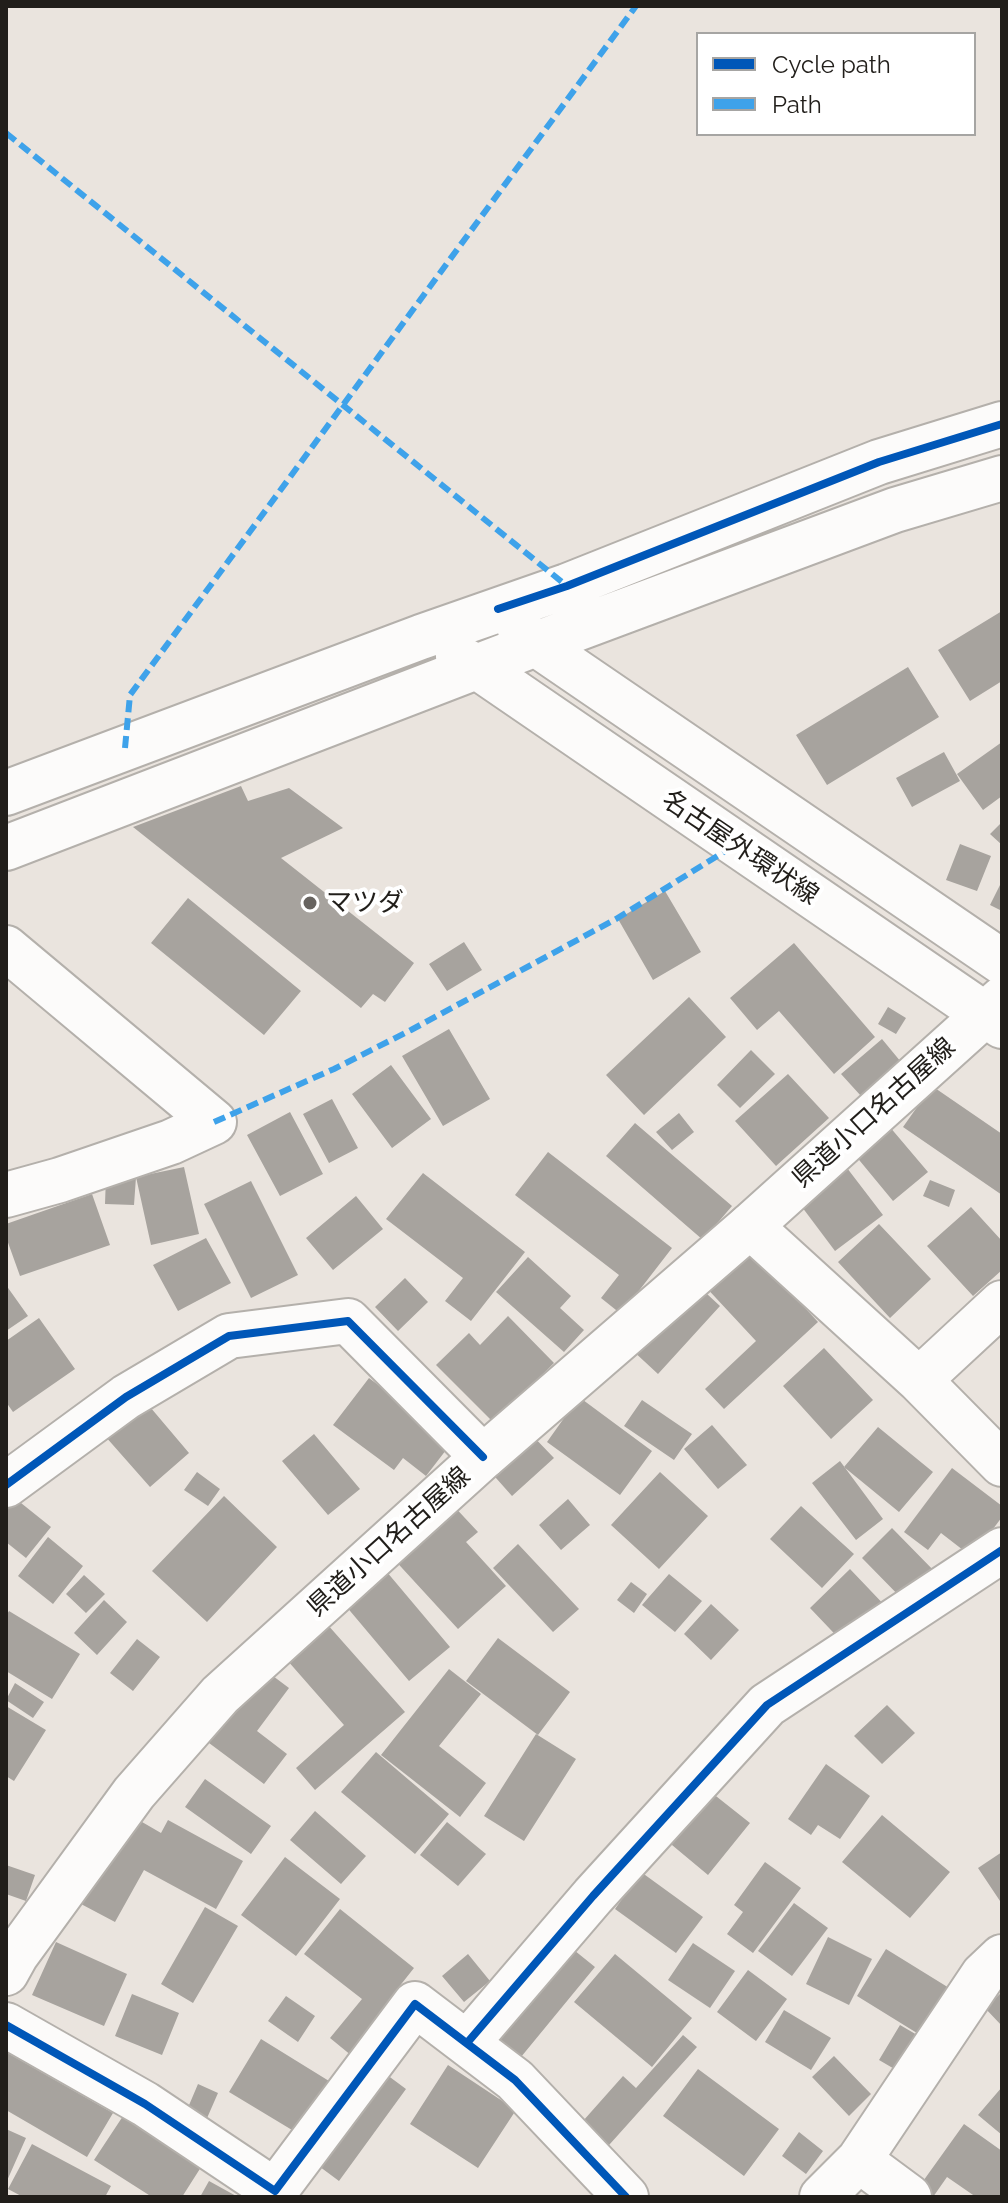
<!DOCTYPE html>
<html>
<head>
<meta charset="utf-8">
<style>
  body { margin:0 }
  #map { position:relative; width:1008px; height:2203px; overflow:hidden; background:#eae4de; font-family:Raleway,sans-serif }
  canvas { display:block }
  .frame { position:absolute; inset:0; border:8px solid #211e1a; pointer-events:none }
  .legend { position:absolute; left:696px; top:32px; width:280px; height:104px; box-sizing:border-box; background:#fff; border:2px solid #a6a5a3; margin:0; padding:10px 14px; list-style:none; font-size:24px; color:#211e1a }
  .legend li { display:flex; align-items:center; gap:16px; height:40px }
  .legend b { width:40px; border:2px solid #a6a5a3 }
</style>
</head>
<body>
<div id="map">
<canvas width="1008" height="2203"></canvas>
<div class="frame"></div>
<ul class="legend">
<li><b style="height:10px;background:#0057b8"></b>Cycle path</li>
<li><b style="height:10px;background:#3ea2ea"></b>Path</li>
</ul>
</div>
<script>
const c = document.querySelector('canvas').getContext('2d');
c.lineJoin = 'round';
function fill(path, color) {
  c.fillStyle = color;
  c.fill(path, 'evenodd');
}
function toPath(rows) {
  const path = new Path2D();
  for (const r of rows) {
    path.moveTo(r[0], r[1]);
    for (let i = 2; i < r.length; i += 2) path.lineTo(r[i], r[i + 1]);
  }
  return path;
}
function trace(path, color, width, dash) {
  c.strokeStyle = color;
  c.lineWidth = width;
  c.lineCap = dash ? 'butt' : 'round';
  c.setLineDash(dash || []);
  c.stroke(path);
}
function write(font, color, halo, rows, align = 'center') {
  c.font = font + ' Raleway,"Noto Sans JP",sans-serif';
  c.lineWidth = 8;
  c.setLineDash([]);
  c.textBaseline = 'middle';
  c.strokeStyle = halo;
  c.fillStyle = color;
  for (const [text, x, y, turn = 0] of rows) {
    c.save();
    c.translate(x, y);
    c.rotate((+turn || 0) * Math.PI / 180);
    c.textAlign = isNaN(turn) ? turn : align;
    if (halo) c.strokeText(text, 0, 0);
    c.fillText(text, 0, 0);
    c.restore();
  }
}
fill(toPath([
  [1002,611,1002,681,970,701,938,650],
  [908,667,939,717,827,785,796,735],
  [1002,742,1002,796,983,810,957,774],
  [944,752,960,781,912,807,896,778],
  [241,786,248,801,289,788,343,828,281,858,414,963,385,1002,373,994,361,1008,133,827],
  [1002,822,1002,845,990,834],
  [960,844,991,856,977,891,946,880],
  [1002,881,1002,911,990,905],
  [665,891,701,952,653,980,618,919],
  [188,898,301,991,264,1035,151,943],
  [464,942,482,970,447,991,429,964],
  [794,943,875,1037,834,1074,779,1011,757,1030,730,998],
  [689,997,726,1037,644,1115,606,1075],
  [888,1007,906,1018,896,1034,878,1024],
  [449,1029,490,1099,443,1126,402,1056],
  [882,1039,901,1062,861,1096,841,1074],
  [751,1050,775,1074,740,1108,717,1085],
  [391,1065,431,1119,392,1148,352,1094],
  [788,1074,829,1118,776,1166,735,1121],
  [932,1086,1002,1134,1002,1195,903,1127],
  [332,1099,358,1148,329,1163,303,1114],
  [290,1112,323,1174,280,1196,247,1135],
  [679,1113,694,1132,672,1150,656,1132],
  [635,1123,732,1206,703,1240,606,1156],
  [889,1126,928,1172,893,1201,855,1155],
  [548,1152,672,1248,621,1314,601,1298,619,1275,515,1195],
  [184,1167,199,1234,151,1245,136,1177],
  [847,1168,883,1215,835,1251,799,1203],
  [423,1173,525,1252,471,1321,445,1301,463,1278,386,1219],
  [106,1176,136,1177,134,1205,105,1204],
  [930,1180,955,1190,949,1207,923,1196],
  [251,1181,298,1275,251,1298,204,1204],
  [92,1194,110,1245,20,1276,6,1237,6,1224],
  [356,1196,383,1229,333,1270,306,1238],
  [971,1207,1002,1241,1002,1270,973,1296,927,1246],
  [879,1224,931,1279,890,1318,838,1262],
  [206,1238,231,1283,178,1311,153,1265],
  [745,1243,818,1322,724,1409,705,1389,756,1341,702,1283],
  [528,1257,571,1296,560,1308,584,1330,564,1352,496,1292],
  [405,1278,428,1302,398,1331,375,1307],
  [693,1281,720,1306,658,1374,631,1349],
  [6,1285,28,1316,6,1331],
  [508,1316,554,1363,494,1423,436,1365,469,1333,480,1345],
  [39,1318,75,1369,13,1412,6,1402,6,1341],
  [824,1348,873,1400,831,1439,783,1386],
  [369,1378,453,1441,426,1476,403,1458,394,1470,333,1425],
  [579,1397,652,1451,620,1495,547,1442],
  [642,1400,692,1434,674,1460,624,1426],
  [145,1401,189,1453,150,1487,105,1436],
  [712,1425,747,1465,718,1489,684,1449],
  [878,1427,933,1472,899,1512,844,1467],
  [529,1432,554,1458,512,1496,488,1469],
  [314,1434,360,1489,328,1515,282,1461],
  [840,1461,883,1519,856,1540,812,1483],
  [952,1468,1002,1506,1002,1517,972,1557,941,1533,928,1550,904,1532],
  [197,1472,220,1489,208,1506,184,1490],
  [660,1472,708,1516,659,1569,611,1525],
  [11,1495,51,1527,26,1558,6,1542,6,1501],
  [224,1496,277,1547,207,1622,152,1571],
  [568,1499,590,1525,561,1550,539,1525],
  [450,1502,478,1532,466,1542,506,1586,458,1629,391,1556],
  [801,1506,854,1554,822,1588,770,1539],
  [892,1528,940,1577,910,1607,862,1558],
  [48,1537,83,1566,53,1604,18,1576],
  [518,1544,579,1609,553,1632,493,1568],
  [381,1565,450,1647,409,1681,340,1599],
  [850,1569,890,1611,849,1649,810,1608],
  [669,1574,702,1601,675,1632,642,1605],
  [84,1575,105,1594,86,1613,66,1594],
  [631,1582,647,1594,634,1613,617,1600],
  [104,1600,127,1622,97,1655,74,1633],
  [711,1604,739,1630,711,1660,684,1634],
  [9,1611,80,1654,52,1699,6,1671,6,1616],
  [327,1624,405,1712,315,1790,296,1768,344,1725,287,1660],
  [498,1638,570,1692,538,1735,466,1681],
  [137,1639,160,1657,133,1691,110,1673],
  [261,1667,289,1688,257,1731,287,1754,264,1784,205,1740],
  [449,1669,481,1694,439,1746,486,1783,460,1817,381,1755],
  [15,1683,44,1702,33,1718,6,1700],
  [887,1705,915,1733,882,1764,854,1736],
  [6,1706,46,1730,14,1781,6,1776],
  [536,1734,576,1759,524,1841,484,1816],
  [376,1752,449,1814,415,1854,341,1792],
  [826,1764,870,1796,840,1839,818,1825,811,1835,788,1819],
  [205,1779,271,1826,251,1854,185,1807],
  [702,1785,750,1823,708,1875,660,1835],
  [315,1811,366,1856,341,1884,290,1840],
  [130,1815,161,1833,168,1820,243,1861,216,1909,144,1870,115,1922,81,1904],
  [882,1815,950,1872,910,1918,842,1862],
  [447,1822,486,1854,458,1886,420,1855],
  [1002,1852,1002,1904,978,1868],
  [285,1857,340,1899,296,1956,241,1915],
  [765,1862,801,1888,753,1953,727,1934,743,1912,734,1905],
  [6,1865,35,1875,26,1901,6,1894],
  [641,1872,703,1917,676,1953,615,1909],
  [794,1903,828,1928,792,1976,758,1951],
  [205,1907,238,1926,193,2003,161,1984],
  [340,1909,414,1968,391,1997,396,2001,352,2056,330,2038,362,1999,304,1954],
  [828,1937,872,1959,849,2005,806,1984],
  [56,1942,127,1974,104,2026,32,1995],
  [564,1942,595,1967,521,2057,490,2032],
  [693,1943,735,1971,710,2008,668,1980],
  [886,1949,954,1991,925,2038,857,1996],
  [468,1954,490,1981,464,2002,442,1976],
  [615,1954,692,2018,652,2067,574,2002],
  [748,1970,787,1999,756,2041,717,2012],
  [1002,1992,1002,2026,985,2008],
  [132,1994,179,2013,162,2055,115,2036],
  [286,1996,315,2016,298,2042,268,2021],
  [784,2010,831,2038,811,2070,765,2042],
  [900,2025,924,2039,903,2074,879,2060],
  [683,2035,697,2047,601,2154,575,2130,623,2076,636,2088],
  [261,2039,329,2081,297,2133,229,2092],
  [6,2052,113,2113,87,2157,6,2110],
  [834,2056,871,2094,849,2116,812,2077],
  [448,2065,516,2110,478,2168,410,2124],
  [375,2066,406,2089,339,2181,308,2158],
  [698,2069,779,2129,744,2176,663,2116],
  [198,2084,218,2093,204,2125,184,2117],
  [1002,2087,1002,2135,978,2115],
  [125,2113,203,2164,182,2197,152,2197,94,2160],
  [964,2124,1002,2151,1002,2197,976,2197,947,2177,933,2197,925,2197,916,2191],
  [6,2129,26,2138,6,2183],
  [799,2132,823,2151,806,2174,782,2156],
  [32,2144,111,2186,105,2197,23,2197,8,2189],
  [209,2181,238,2197,200,2197]
]), '#a7a39e');
const street = toPath([
  [6,948,214,1122,171,1142,60,1180,6,1195],
  [750,1226,919,1380,1002,1464],
  [919,1380,1002,1303],
  [6,1485,126,1397,229,1336,348,1321,483,1457],
  [6,2025,145,2104,275,2191,415,2004,515,2080,626,2197],
  [467,2043,593,1896,767,1705,1002,1550],
  [859,2160,909,2197],
  [822,2197,859,2160,983,1975,1002,1957]
]);
const secondary = toPath([
  [520,630,536,644,1002,962],
  [458,657,479,668,1002,1026],
  [6,793,421,637,567,586,879,462,1002,424],
  [6,848,536,644,895,510,1002,478],
  [6,1973,16,1955,134,1793,220,1695,483,1457,750,1226,1002,999]
]);
trace(street, '#b4b0ab', 48);
trace(secondary, '#b4b0ab', 48);
trace(street, '#fcfbfa', 44);
trace(secondary, '#fcfbfa', 44);
trace(toPath([
  [6,133,567,586],
  [125,748,130,695,636,6],
  [214,1122,334,1069,411,1030,616,919,735,845]
]), '#3ea2ea', 6, [12, 6]);
trace(toPath([
  [498,609,567,586,879,462,1002,424],
  [6,1485,126,1397,229,1336,348,1321,483,1457],
  [6,2025,145,2104,275,2191,415,2004,515,2080,626,2197],
  [467,2043,593,1896,767,1705,1002,1550]
]), '#0057b8', 8);
for (const [x, y, r, color] of [
  [310,903,8,"#67635f"]
]) {
  const dot = new Path2D();
  dot.arc(x, y, r, 0, 2 * Math.PI);
  c.fillStyle = color;
  c.fill(dot);
  trace(dot, '#fff', 3);
}
write('26px', '#211e1a', '#fff', [
  ["名古屋外環状線",740,848,34],
  ["県道小口名古屋線",874,1113,-42],
  ["県道小口名古屋線",389,1542,-42]
]);
write('26px', '#211e1a', '#fff', [
  ["マツダ",326,903]
], 'left');
</script>
</body>
</html>
